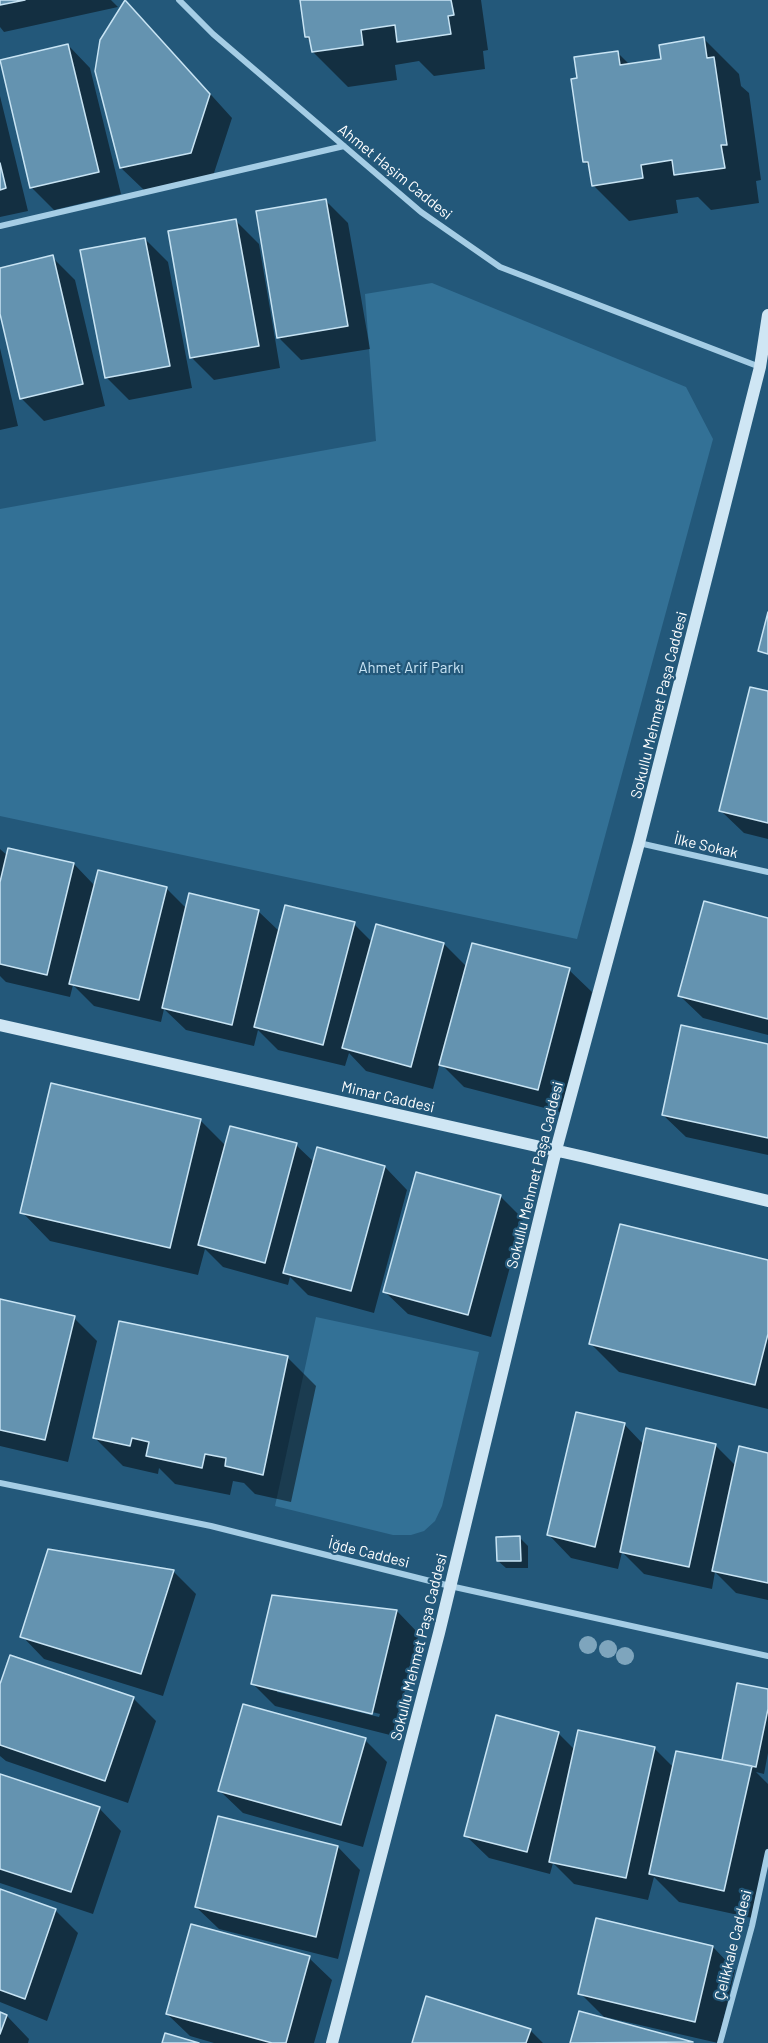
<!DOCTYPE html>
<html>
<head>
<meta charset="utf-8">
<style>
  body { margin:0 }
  canvas { display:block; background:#23587a }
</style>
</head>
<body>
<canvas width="768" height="2043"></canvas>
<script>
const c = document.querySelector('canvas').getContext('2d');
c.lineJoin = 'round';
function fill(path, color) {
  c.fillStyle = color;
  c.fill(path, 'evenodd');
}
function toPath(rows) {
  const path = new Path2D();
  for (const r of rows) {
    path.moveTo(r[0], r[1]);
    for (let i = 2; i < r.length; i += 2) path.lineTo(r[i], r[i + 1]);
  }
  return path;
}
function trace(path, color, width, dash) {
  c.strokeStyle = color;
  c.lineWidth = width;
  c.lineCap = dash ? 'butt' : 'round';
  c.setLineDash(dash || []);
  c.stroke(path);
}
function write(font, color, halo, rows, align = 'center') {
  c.font = font + ' Barlow,sans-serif';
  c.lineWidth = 4.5;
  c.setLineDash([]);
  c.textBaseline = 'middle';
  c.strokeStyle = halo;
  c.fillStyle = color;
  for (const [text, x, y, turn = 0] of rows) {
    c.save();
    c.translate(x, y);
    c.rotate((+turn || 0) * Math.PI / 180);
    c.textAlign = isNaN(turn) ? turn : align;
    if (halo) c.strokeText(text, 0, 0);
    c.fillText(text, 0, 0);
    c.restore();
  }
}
fill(toPath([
  [432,283,686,387,713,439,577,939,0,816,0,509,376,441,365,294],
  [316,1317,479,1352,442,1506,435,1521,424,1531,411,1535,393,1535,275,1506]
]), '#337196');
fill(toPath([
  [0,0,111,0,118,7,4,32,0,27],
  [301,0,481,0,488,50,483,51,485,69,434,76,419,61,395,65,397,80,348,87,313,52,311,42,306,37],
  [126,1,232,118,213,176,144,190,121,168],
  [704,39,739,74,741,86,749,93,761,180,756,181,759,203,711,210,698,197,676,200,678,213,629,221,593,185,591,168,585,162,578,79,617,52,630,65,663,61],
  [68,45,90,68,121,194,54,210,31,187],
  [0,96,28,211,0,217],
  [326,201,348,223,370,349,301,360,278,337],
  [236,221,259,244,280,368,214,380,191,357],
  [145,239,168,262,192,388,129,400,106,377],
  [52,257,75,280,105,406,44,421,21,398,0,308,0,269],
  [0,348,18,426,0,430],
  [768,693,768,839,744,833,721,811],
  [0,849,8,856,74,864,95,886,166,888,187,909,258,911,280,932,354,924,373,943,377,926,444,944,467,967,569,970,592,992,560,1112,464,1087,440,1063,433,1089,366,1071,349,1053,345,1066,278,1050,258,1030,254,1046,186,1030,164,1009,161,1022,94,1006,73,985,70,997,6,982,0,976],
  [768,919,768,1035,703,1018,680,996],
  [768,1045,768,1155,686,1137,663,1115],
  [200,1120,226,1146,296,1145,315,1163,385,1167,407,1190,374,1313,308,1295,290,1277,288,1285,223,1267,205,1249,198,1275,50,1241,22,1212],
  [500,1196,523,1219,491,1337,408,1314,385,1292],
  [768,1261,768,1409,619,1372,591,1344],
  [0,1300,74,1318,97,1341,68,1462,0,1446],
  [288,1358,316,1386,291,1502,255,1494,244,1483,233,1481,230,1495,175,1484,159,1468,158,1474,123,1466,95,1438],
  [624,1424,644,1445,715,1445,736,1466,768,1454,768,1600,736,1593,715,1572,712,1589,644,1574,622,1552,618,1569,571,1558,549,1535],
  [520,1538,528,1546,528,1568,506,1568,498,1561],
  [173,1571,196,1594,163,1696,44,1659,22,1636],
  [273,1596,397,1611,419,1634,394,1736,275,1706,252,1683],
  [277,1689,380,1714,379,1717,277,1692],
  [739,1685,768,1690,768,1753,764,1774,756,1772,768,1784,768,1847,752,1918,679,1902,654,1877,648,1900,574,1884,553,1863,550,1874,489,1858,466,1836,558,1733,575,1750,654,1748,674,1768,723,1762],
  [0,1689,133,1698,156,1721,128,1803,6,1761,0,1756],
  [365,1740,387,1762,363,1847,243,1813,220,1791],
  [0,1775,99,1808,121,1831,93,1914,0,1883],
  [338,1847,360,1870,338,1959,219,1929,196,1907],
  [0,1891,55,1910,78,1933,47,2021,0,2002],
  [713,1947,735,1970,718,2043,605,2017,605,2018,580,1993],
  [309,1958,332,1980,314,2043,214,2043,190,2036,167,2014],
  [580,2013,691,2043,572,2043],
  [0,2014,7,2016,29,2039,28,2043,0,2043],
  [530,2030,543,2043,413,2043]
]), '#0007');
const building = toPath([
  [0,0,25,0,0,5,0,0],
  [125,0,210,94,191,153,120,168,95,71,100,40,125,0],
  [300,0,451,0,454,15,448,16,451,34,397,42,395,25,361,30,363,45,312,52,309,37,305,37,300,0],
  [704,37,707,58,714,57,727,145,721,145,725,168,674,175,672,160,641,165,643,178,592,186,588,162,583,162,571,79,577,78,574,57,618,51,620,65,661,59,659,45,704,37],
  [68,44,99,172,30,188,0,60,68,44],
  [0,163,6,188,0,190,0,163],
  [326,199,348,326,277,338,256,211,326,199],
  [236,219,259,346,190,358,168,231,236,219],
  [145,238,170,366,105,378,80,250,145,238],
  [53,255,83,384,20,399,0,314,0,268,53,255],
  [768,612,768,654,758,651,768,612],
  [750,687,768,691,768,823,719,811,750,687],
  [8,848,74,863,47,975,0,964,0,882,8,848],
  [98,870,167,887,139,1000,69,984,98,870],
  [189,893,259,910,232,1025,162,1008,189,893],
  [704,901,768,918,768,1019,678,996,704,901],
  [285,905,355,922,323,1045,254,1027,285,905],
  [376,924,444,943,411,1067,342,1048,376,924],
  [472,943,570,968,538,1090,439,1065,472,943],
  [681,1025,768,1044,768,1138,662,1115,681,1025],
  [51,1083,201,1119,170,1248,20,1213,51,1083],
  [230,1126,297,1143,265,1263,198,1245,230,1126],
  [317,1147,385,1166,351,1291,283,1273,317,1147],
  [416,1172,501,1195,468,1315,383,1292,416,1172],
  [620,1224,768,1260,768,1334,755,1385,589,1344,620,1224],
  [0,1299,75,1316,45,1440,0,1430,0,1299],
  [119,1321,288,1356,263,1475,225,1466,226,1458,205,1454,202,1468,146,1456,149,1442,132,1438,130,1446,93,1438,119,1321],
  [576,1412,625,1423,595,1547,547,1535,576,1412],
  [646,1428,716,1444,689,1567,620,1552,646,1428],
  [739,1446,768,1453,768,1583,712,1571,739,1446],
  [520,1536,521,1561,497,1561,496,1537,520,1536],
  [48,1549,174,1570,141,1674,20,1637,48,1549],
  [272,1595,397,1610,372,1714,251,1684,272,1595],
  [10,1655,134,1697,105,1781,0,1745,0,1684,10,1655],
  [737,1683,768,1689,768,1709,756,1767,722,1760,737,1683],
  [243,1704,366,1738,341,1825,218,1791,243,1704],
  [496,1715,559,1732,527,1852,464,1836,496,1715],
  [578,1730,655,1747,626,1878,549,1862,578,1730],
  [676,1751,752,1766,724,1891,649,1874,676,1751],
  [0,1774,100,1807,71,1892,0,1869,0,1774],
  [218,1816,338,1846,316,1937,195,1907,218,1816],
  [0,1889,56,1909,25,1999,0,1990,0,1889],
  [596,1918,713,1946,695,2022,578,1994,596,1918],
  [191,1924,310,1956,286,2043,272,2043,166,2014,191,1924],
  [426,1996,531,2029,526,2043,412,2043,426,1996],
  [579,2011,693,2042,570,2043,579,2011],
  [0,2012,7,2015,0,2034,0,2012],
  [165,2033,199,2043,162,2043,165,2033]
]);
fill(building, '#6493b0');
trace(building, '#c8e4f4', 1.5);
trace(toPath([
  [179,0,213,34,421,212,500,267,760,367],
  [0,226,344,146],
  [639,843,768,872],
  [0,1483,211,1526,450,1586,768,1656],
  [720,2043,752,1926,768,1852]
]), '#a5cde5', 6);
trace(toPath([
  [0,1025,585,1157,768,1201],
  [332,2043,439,1633,556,1150,639,843,760,367,768,315]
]), '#cfe6f4', 12);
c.fillStyle = '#7ea5bd';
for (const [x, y] of [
  [588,1645],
  [608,1649],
  [625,1656]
]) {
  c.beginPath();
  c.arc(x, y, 9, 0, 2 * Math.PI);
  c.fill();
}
write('15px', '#fff', '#23587a', [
  ["Ahmet Haşim Caddesi",395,172,39],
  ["Sokullu Mehmet Paşa Caddesi",659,705,-76],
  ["İlke Sokak",706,846,13],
  ["Mimar Caddesi",388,1097,13],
  ["Sokullu Mehmet Paşa Caddesi",535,1175,-76],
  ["İğde Caddesi",369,1553,14],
  ["Sokullu Mehmet Paşa Caddesi",419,1647,-76],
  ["Çelikkale Caddesi",733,1945,-76]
]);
write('15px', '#c8e4f4', '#23587a', [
  ["Ahmet Arif Parkı",411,668]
]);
</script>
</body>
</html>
